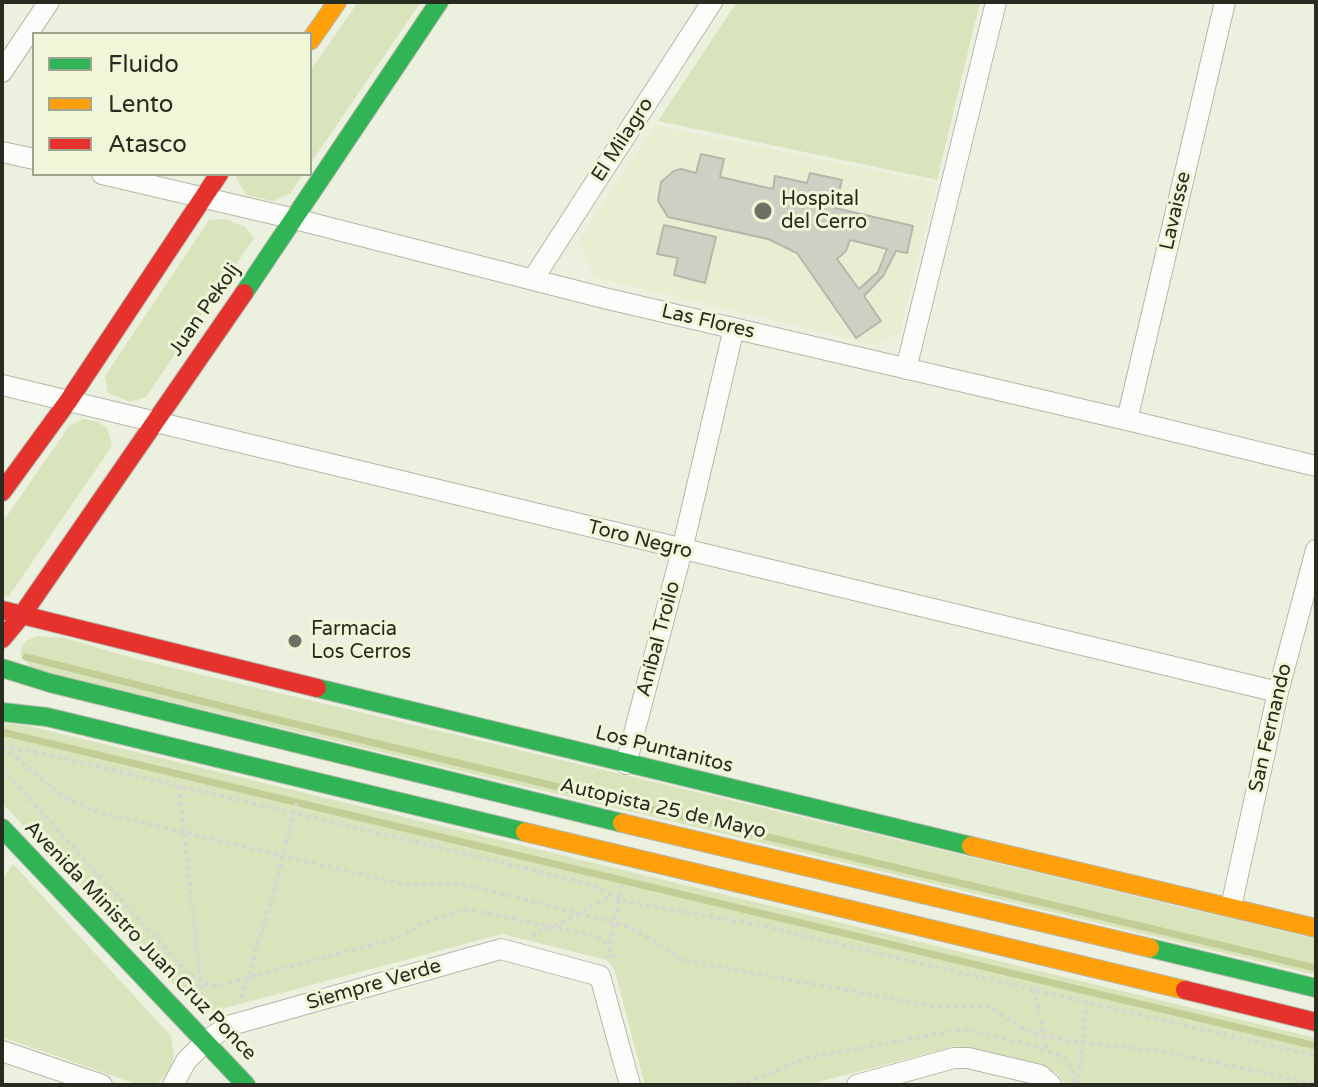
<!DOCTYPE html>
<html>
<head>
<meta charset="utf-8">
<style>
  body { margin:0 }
  #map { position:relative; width:1318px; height:1087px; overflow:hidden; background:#ecf0df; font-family:"Varela Round",sans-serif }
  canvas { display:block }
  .frame { position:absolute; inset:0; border:4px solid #282b1f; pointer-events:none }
  .legend { position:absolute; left:32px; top:32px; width:280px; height:144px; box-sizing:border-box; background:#eff7d8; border:2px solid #9fa58e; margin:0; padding:10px 14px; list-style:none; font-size:24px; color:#282b1f }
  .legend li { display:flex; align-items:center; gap:16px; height:40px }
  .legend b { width:40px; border:2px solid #9fa58e }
</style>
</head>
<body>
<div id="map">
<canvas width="1318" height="1087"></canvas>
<div class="frame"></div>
<ul class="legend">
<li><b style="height:10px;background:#30b455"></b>Fluido</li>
<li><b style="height:10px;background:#ff9f0a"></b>Lento</li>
<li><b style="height:10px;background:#e5322d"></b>Atasco</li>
</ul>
</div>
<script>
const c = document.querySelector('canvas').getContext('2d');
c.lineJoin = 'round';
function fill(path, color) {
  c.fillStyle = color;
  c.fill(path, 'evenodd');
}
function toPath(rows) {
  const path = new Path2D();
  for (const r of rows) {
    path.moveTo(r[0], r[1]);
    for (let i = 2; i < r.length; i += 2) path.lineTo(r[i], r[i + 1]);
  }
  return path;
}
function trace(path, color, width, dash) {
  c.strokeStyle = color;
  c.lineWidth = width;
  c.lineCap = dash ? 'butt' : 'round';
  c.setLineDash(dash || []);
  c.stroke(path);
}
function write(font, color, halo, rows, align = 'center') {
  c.font = font + ' "Varela Round",sans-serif';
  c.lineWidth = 6;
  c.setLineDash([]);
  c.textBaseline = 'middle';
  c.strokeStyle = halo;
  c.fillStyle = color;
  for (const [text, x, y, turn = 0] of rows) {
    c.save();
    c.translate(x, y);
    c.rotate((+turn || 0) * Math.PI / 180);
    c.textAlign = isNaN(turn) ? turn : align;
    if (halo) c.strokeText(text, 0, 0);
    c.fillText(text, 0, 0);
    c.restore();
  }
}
fill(toPath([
  [655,125,936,183,900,332,875,345,594,277,579,240]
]), '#e7eed2');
fill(toPath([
  [358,2,421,2,310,164,310,71],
  [737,2,980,2,937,180,658,121],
  [238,174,303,174,290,194,273,201,246,195,236,177],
  [226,219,245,227,254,238,146,397,130,402,108,393,105,376,209,220],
  [83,419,98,422,107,428,112,446,9,596,2,597,2,523,69,426],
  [37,636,64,638,140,660,1316,939,1316,975,33,669,21,657,21,649,26,641],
  [2,723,29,726,1316,1038,1316,1085,1067,1085,1056,1073,1042,1068,956,1046,807,1085,645,1085,614,969,607,960,502,934,214,1011,195,1007,2,803],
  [13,864,171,1036,174,1057,168,1072,157,1084,139,1085,2,1037,2,880]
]), '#dae4bc');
trace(toPath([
  [26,657,245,712,1316,968],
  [2,732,1316,1046]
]), '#c2ce95', 7);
const building = toPath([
  [701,154,724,159,720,177,773,189,775,176,807,183,810,173,842,180,835,208,913,226,907,253,896,251,883,276,864,296,881,321,856,338,797,253,768,239,668,217,658,201,661,182,674,171,681,169,696,173,701,154],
  [850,240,887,249,878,272,859,289,837,259,846,251,850,240],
  [664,225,716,237,705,283,674,275,678,258,657,254,664,225]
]);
fill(building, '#cdd1c4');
trace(building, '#b4b8aa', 2);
const street = toPath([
  [2,72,49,2],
  [2,152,34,159],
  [102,174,295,219,604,298,1127,420,1316,466],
  [533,279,712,2],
  [906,369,996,2],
  [2,385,1278,692],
  [1127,420,1225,2],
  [626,764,682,550,734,328],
  [1231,907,1278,692,1316,550],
  [2,1051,102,1085],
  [173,1085,186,1061,206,1041,228,1026,501,949,600,976,630,1085],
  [857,1085,954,1058,968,1058,1040,1075,1051,1085]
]);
const fast = toPath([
  [244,293,439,2],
  [2,668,50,683,622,823],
  [317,688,971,846],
  [2,712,47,717,525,832],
  [2,828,246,1085],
  [1150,948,1316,988]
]);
const slow = toPath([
  [310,41,337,2],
  [622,823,1150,948],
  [525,832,1185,990],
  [971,846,1316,928]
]);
const jam = toPath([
  [2,492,69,400,219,174],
  [2,610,317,688],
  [2,639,22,615,244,293],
  [1185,990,1316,1022]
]);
trace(street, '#b4b7aa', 22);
trace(fast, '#b4b7aa', 20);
trace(slow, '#b4b7aa', 20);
trace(jam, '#b4b7aa', 20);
trace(toPath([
  [2,747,44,754,488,859,591,885,627,902,753,924,1316,1056],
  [2,749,15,756,63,797,98,812,406,885,461,884,519,898,627,926,658,943,682,960,939,1007,988,1006,1025,1030,1063,1040,1166,1052,1316,1084],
  [2,769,191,976,209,985,220,985,397,938,425,922,467,909,596,936,604,941,618,962],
  [179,786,203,1003],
  [532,935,573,917,612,895],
  [607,959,623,881],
  [1034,989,1047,1051],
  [241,998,272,899,296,803],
  [731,1085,753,1080,807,1058,964,1029,1027,1044,1063,1057,1070,1065,1076,1085],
  [1078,1085,1087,998]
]), '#d6d6d2', 4, [4, 4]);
trace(street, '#fcfdfa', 20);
trace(fast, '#30b455', 18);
trace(slow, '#ff9f0a', 18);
trace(jam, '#e5322d', 18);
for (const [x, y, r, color] of [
  [763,211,10,"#6d7062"],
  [295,641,8,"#6d7062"]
]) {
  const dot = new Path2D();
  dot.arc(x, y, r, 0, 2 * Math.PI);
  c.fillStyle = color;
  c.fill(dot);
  trace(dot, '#eff7d8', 3);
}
write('20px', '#282b1f', '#eff7d8', [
  ["El Milagro",623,140,-57],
  ["Lavaisse",1176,211,-77],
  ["Juan Pekolj",205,310,-55],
  ["Las Flores",708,322,13],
  ["Toro Negro",640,540,14],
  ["Aníbal Troilo",659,639,-75],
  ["San Fernando",1271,728,-77],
  ["Los Puntanitos",664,750,14],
  ["Autopista 25 de Mayo",663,809,13],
  ["Avenida Ministro Juan Cruz Ponce",140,941,46],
  ["Siempre Verde",374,985,-16]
]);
write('20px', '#282b1f', '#eff7d8', [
  ["Hospital",781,200],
  ["del Cerro",781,223],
  ["Farmacia",311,630],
  ["Los Cerros",311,653]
], 'left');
</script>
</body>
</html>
